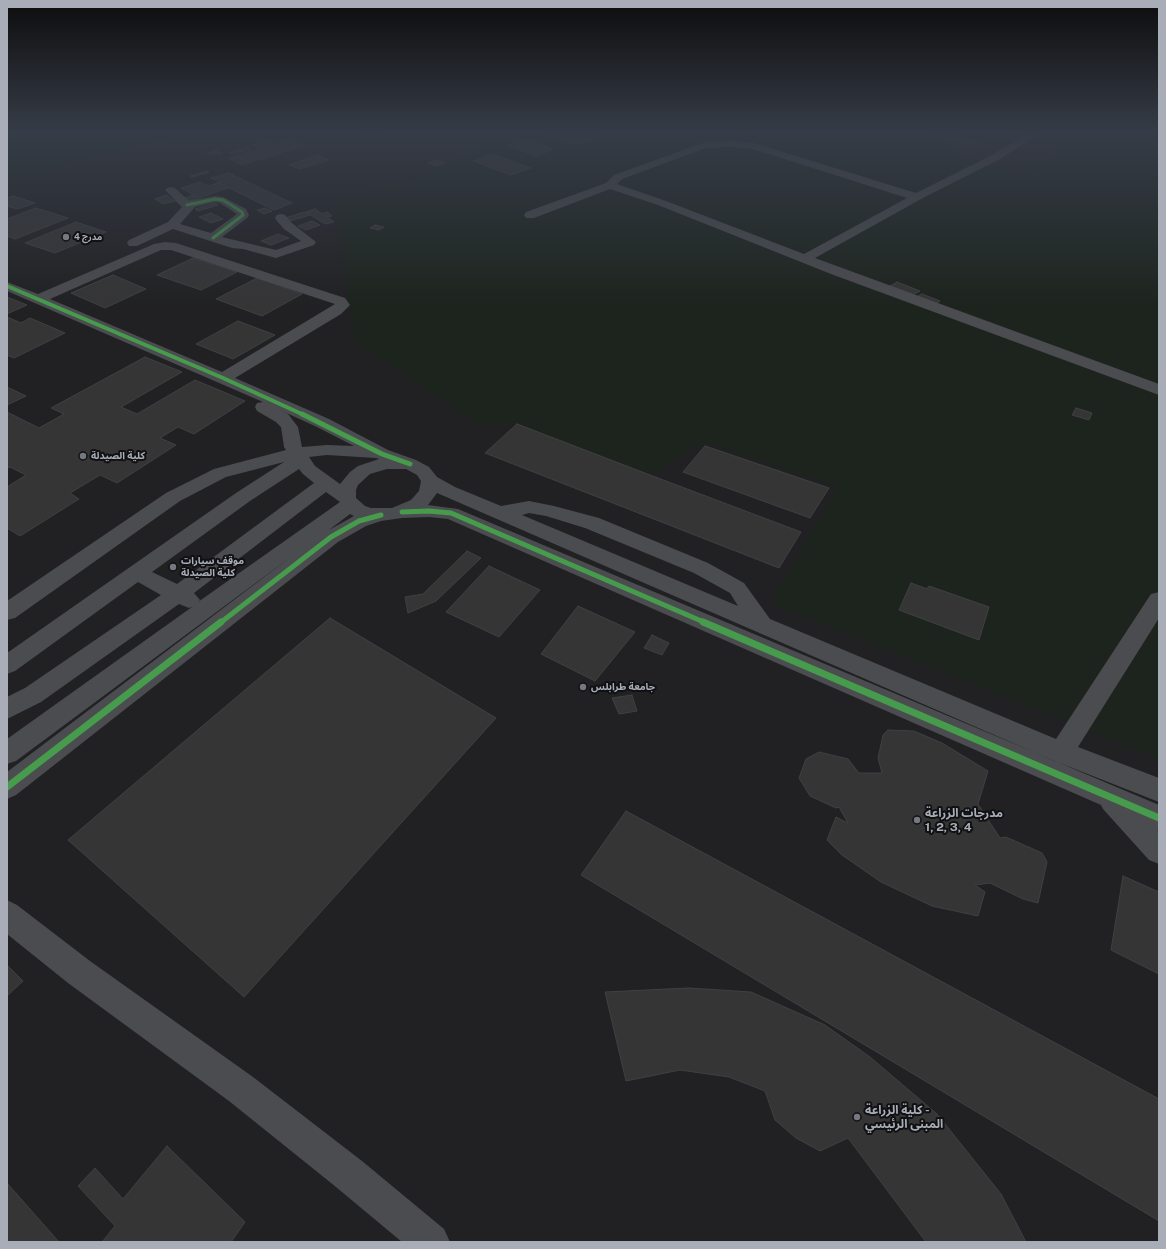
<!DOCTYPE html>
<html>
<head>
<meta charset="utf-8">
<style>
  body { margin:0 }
  #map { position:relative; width:1166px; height:1249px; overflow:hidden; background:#171717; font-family:"Public Sans",sans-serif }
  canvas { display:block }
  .frame { position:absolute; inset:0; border:8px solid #a8adb8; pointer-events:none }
</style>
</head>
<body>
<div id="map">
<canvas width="1166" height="1249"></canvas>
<div class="frame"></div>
</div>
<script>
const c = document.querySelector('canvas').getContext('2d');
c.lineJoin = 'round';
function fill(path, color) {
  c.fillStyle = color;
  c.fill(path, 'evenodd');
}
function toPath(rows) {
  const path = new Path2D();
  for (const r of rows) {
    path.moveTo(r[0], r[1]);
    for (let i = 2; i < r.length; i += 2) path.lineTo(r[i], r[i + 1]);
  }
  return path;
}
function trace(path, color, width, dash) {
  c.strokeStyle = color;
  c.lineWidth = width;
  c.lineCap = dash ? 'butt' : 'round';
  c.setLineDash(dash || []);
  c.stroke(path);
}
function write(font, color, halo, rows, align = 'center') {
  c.font = font + ' "Public Sans","Noto Sans Arabic",sans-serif';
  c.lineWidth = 4;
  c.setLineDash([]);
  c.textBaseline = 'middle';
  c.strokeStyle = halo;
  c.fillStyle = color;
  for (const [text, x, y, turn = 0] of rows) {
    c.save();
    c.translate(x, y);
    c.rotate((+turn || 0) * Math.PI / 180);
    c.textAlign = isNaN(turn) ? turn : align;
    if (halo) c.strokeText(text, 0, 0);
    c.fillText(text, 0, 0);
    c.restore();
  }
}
fill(toPath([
  [7,132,1159,132,1159,1242,7,1242]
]), '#212123');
fill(toPath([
  [7,132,194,132,85,159,7,182],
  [539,132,705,132,738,143,770,132,875,132,1025,174,1094,132,1159,132,1159,759,771,603,837,487,705,442,650,475,517,424,477,424,355,342,335,204]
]), '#1d241e');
const building = toPath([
  [363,132,373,132,377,134,368,137,360,133,363,132],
  [546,132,585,132,599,137,577,145,543,133,546,132],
  [936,132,941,132,953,136,948,138,933,134,936,132],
  [956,136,979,142,972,145,949,139,956,136],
  [524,139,554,149,537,156,507,146,524,139],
  [268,140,273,142,257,147,252,145,268,140],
  [286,141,293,144,298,143,304,146,241,165,229,158,286,141],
  [247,147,251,149,233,154,229,153,247,147],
  [217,150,222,153,212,155,207,153,217,150],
  [493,154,531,168,511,175,473,161,493,154],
  [318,155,329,160,300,169,289,165,318,155],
  [437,160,445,163,436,166,428,163,437,160],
  [207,171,209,172,192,177,190,176,207,171],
  [229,173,234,175,216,180,211,178,229,173],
  [235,176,292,203,274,210,217,182,235,176],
  [200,182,208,186,218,183,228,188,199,198,181,188,200,182],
  [166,195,175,201,163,204,155,199,166,195],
  [193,195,198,199,189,201,184,198,193,195],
  [13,196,35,203,17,209,7,206,7,198,13,196],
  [215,203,218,205,198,211,195,209,215,203],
  [36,208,68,218,15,239,7,236,7,219,36,208],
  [265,208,272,211,264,214,257,210,265,208],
  [315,209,322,214,327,212,332,216,327,217,334,222,325,224,306,212,315,209],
  [304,212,310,215,290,221,285,218,304,212],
  [211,213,223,219,211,223,199,217,211,213],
  [312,221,320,225,306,230,298,226,312,221],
  [76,222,106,232,55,253,25,243,76,222],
  [375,225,384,227,379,230,370,228,375,225],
  [278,234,289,238,271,245,261,241,278,234],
  [193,258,237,272,201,290,157,275,193,258],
  [113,275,146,289,105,308,71,293,113,275],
  [257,278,302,294,262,316,216,299,257,278],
  [897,282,920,291,913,295,890,286,897,282],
  [922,294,940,301,934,305,916,297,922,294],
  [7,297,27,305,7,314,7,297],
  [7,317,21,323,30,318,65,333,14,358,7,355,7,317],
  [238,321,275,335,233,359,196,344,238,321],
  [145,357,182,372,121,407,137,414,195,380,245,401,194,434,178,427,160,438,176,445,117,483,100,475,70,493,79,499,20,536,7,528,7,487,26,475,10,467,7,468,7,412,39,428,64,414,51,408,145,357],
  [7,387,26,396,7,405,7,387],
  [1076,408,1092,413,1089,420,1072,415,1076,408],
  [517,424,650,475,801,532,779,568,485,453,517,424],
  [705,446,829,488,810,518,683,472,705,446],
  [467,551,481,558,436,601,408,613,405,597,423,594,467,551],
  [489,566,540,590,499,637,446,612,489,566],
  [911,583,927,589,929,586,989,607,979,640,899,610,911,583],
  [578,606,635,632,595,681,541,654,578,606],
  [330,618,496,718,244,997,68,840,330,618],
  [652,635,669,643,662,655,644,648,652,635],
  [632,695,637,711,619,714,612,698,632,695],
  [888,730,914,731,942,743,988,771,978,804,1000,838,1006,837,1042,853,1047,862,1038,903,1023,899,990,883,975,885,985,892,978,916,932,906,881,882,842,855,827,840,836,817,848,823,839,807,836,808,810,796,799,778,806,759,819,752,848,759,859,773,882,773,878,758,883,735,888,730],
  [626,811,1159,1099,1159,1221,581,875,626,811],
  [1123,876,1159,892,1159,974,1111,950,1123,876],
  [7,965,23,981,7,996,7,965],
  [689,988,751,992,825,1025,870,1057,937,1114,1001,1194,1026,1242,926,1242,848,1138,820,1151,796,1138,775,1120,765,1091,729,1077,680,1070,626,1081,605,992,689,988],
  [167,1146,245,1222,231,1242,102,1242,115,1226,78,1186,95,1168,123,1199,167,1146],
  [7,1183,59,1242,7,1242,7,1183]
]);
fill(building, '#353536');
trace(building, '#3f4043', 1);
fill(toPath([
  [1030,132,1043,132,1000,159,921,199,815,258,1159,384,1159,395,831,274,658,205,610,189,534,218,526,218,524,215,526,212,606,183,614,175,705,142,731,141,754,143,916,193,992,155,1030,132],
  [731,147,753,149,907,198,804,254,666,201,617,184,622,179,706,148,731,147],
  [171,187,175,188,189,201,215,196,223,197,246,209,249,215,247,218,222,237,276,250,301,241,284,229,277,221,275,218,277,215,281,214,285,215,292,223,316,242,314,245,276,258,243,249,232,248,173,229,137,246,129,246,127,243,129,240,168,222,182,207,165,190,167,188,171,187],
  [215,202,220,203,237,214,211,233,180,224,195,207,215,202],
  [165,242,176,243,345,298,350,305,341,314,235,378,329,419,388,450,416,460,429,467,437,477,455,487,501,506,529,501,554,506,599,518,708,563,744,583,770,619,1056,739,1151,594,1159,592,1159,618,1078,747,1159,778,1159,802,1052,760,437,493,428,505,458,509,1159,805,1159,830,1157,830,1159,832,1159,864,1149,860,1103,809,1101,805,448,519,429,517,402,518,381,521,366,526,338,542,16,795,7,799,7,772,292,556,16,761,7,764,7,739,192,607,189,608,179,604,41,702,7,719,7,697,25,688,161,595,138,582,15,671,7,674,7,653,236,493,284,462,226,477,180,501,15,618,7,620,7,601,166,493,214,469,286,450,284,447,281,427,276,422,257,411,255,407,257,403,263,402,7,291,7,282,38,294,154,244,165,242],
  [161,250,171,250,335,304,222,372,50,299,161,250],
  [280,410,317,427,354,446,327,445,302,447,298,427,288,414,280,410],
  [327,455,376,458,379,459,358,466,350,472,340,484,315,466,309,457,327,455],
  [299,469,303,474,314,483,177,584,152,572,250,501,299,469],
  [387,469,406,469,417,475,421,481,419,491,411,500,392,508,371,508,365,506,356,498,356,490,358,485,370,474,387,469],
  [326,492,340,502,198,602,200,600,194,593,326,492],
  [529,513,546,516,585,528,694,573,730,593,738,606,522,515,529,513],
  [350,514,354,516,329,530,350,514],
  [7,900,17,905,90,961,253,1077,362,1161,444,1229,450,1242,402,1242,336,1187,229,1101,68,983,7,934,7,900]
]), '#4b4c50');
trace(toPath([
  [187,205,215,199,223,200,242,212,243,215,213,238]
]), '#469c4c', 3);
trace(toPath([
  [7,286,223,378,304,415]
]), '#469c4c', 4);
trace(toPath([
  [302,414,382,454,410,464],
  [402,512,429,511,451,513,706,623],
  [220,623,331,537,359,521,381,515]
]), '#469c4c', 5);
trace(toPath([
  [703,622,1159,818],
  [7,787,221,622]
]), '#469c4c', 7);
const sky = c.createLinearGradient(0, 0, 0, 307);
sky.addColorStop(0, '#0d0d0d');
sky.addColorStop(0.43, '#363c47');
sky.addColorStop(1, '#363c4700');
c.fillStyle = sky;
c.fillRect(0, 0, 1166, 307);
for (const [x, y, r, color] of [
  [66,237,4,"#757880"],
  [83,456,4,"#757880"],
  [173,567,4,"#757880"],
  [583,687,4,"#757880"],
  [917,820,4,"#757880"],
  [857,1117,4,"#757880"]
]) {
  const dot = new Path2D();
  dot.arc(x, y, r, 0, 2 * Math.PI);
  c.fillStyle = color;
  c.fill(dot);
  trace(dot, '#111113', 1.5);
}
write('bold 9px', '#a8adb8', '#111113', [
  ["مدرج 4",74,237]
], 'left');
write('bold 10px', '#a8adb8', '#111113', [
  ["كلية الصيدلة",91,456],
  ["موقف سيارات",181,561],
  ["كلية الصيدلة",181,573],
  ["جامعة طرابلس",591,687]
], 'left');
write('bold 12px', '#a8adb8', '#111113', [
  ["مدرجات الزراعة",925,813],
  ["1, 2, 3, 4",925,827],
  ["كلية الزراعة -",865,1110],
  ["المبنى الرئيسي",865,1124]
], 'left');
</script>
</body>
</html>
